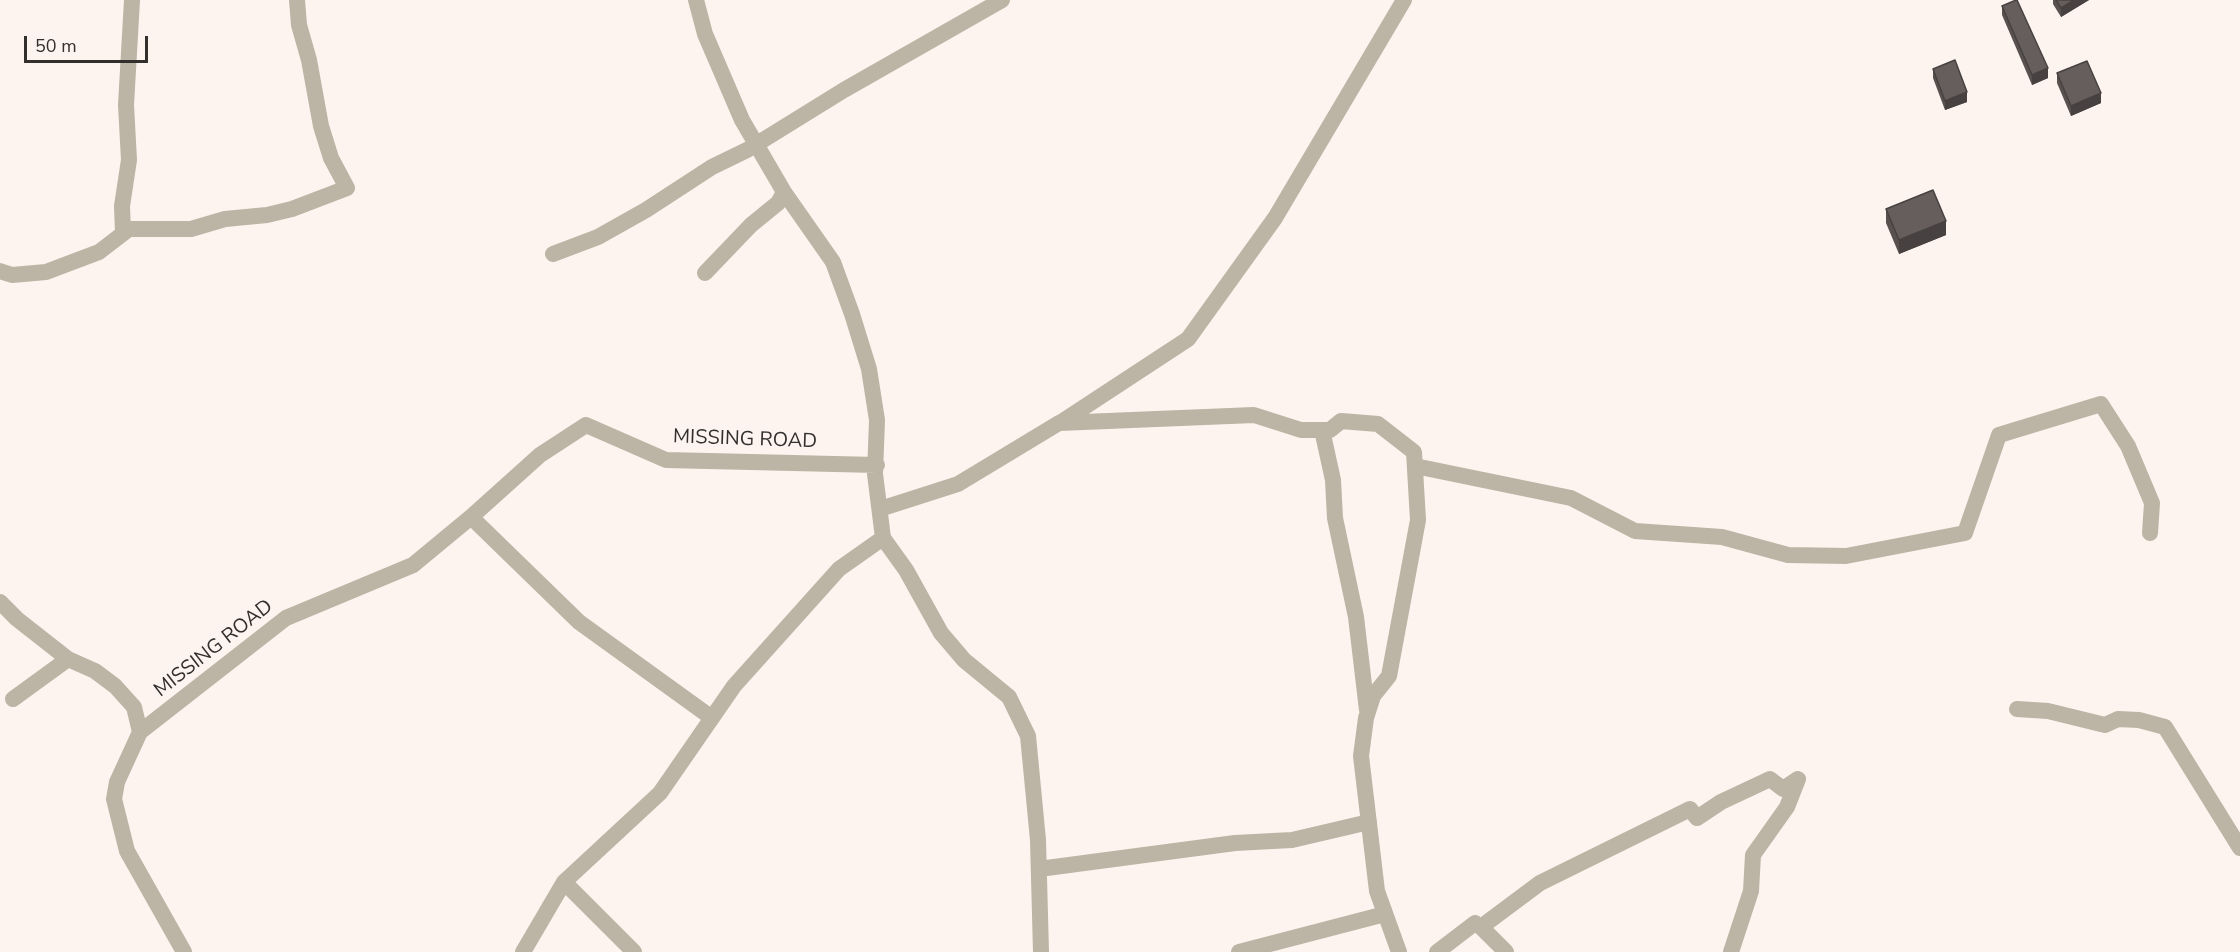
<!DOCTYPE html>
<html>
<head>
<meta charset="utf-8">
<style>
  body { margin:0 }
  #map { position:relative; width:2240px; height:952px; overflow:hidden; background:#fdf4ef; font-family:"Nunito Sans",sans-serif }
  canvas { display:block }
  .scale { position:absolute; left:24px; top:36px; width:124px; height:27px; box-sizing:border-box; border:3px solid #322f2d; border-top:0; padding-left:8px; font-size:18px; line-height:21px; white-space:nowrap; color:#322f2d; -webkit-text-stroke:4px #fdf4ef; paint-order:stroke }
</style>
</head>
<body>
<div id="map">
<canvas width="2240" height="952"></canvas>
<div class="scale">50 m</div>
</div>
<script>
const c = document.querySelector('canvas').getContext('2d');
c.lineJoin = 'round';
function toPath(rows) {
  const path = new Path2D();
  for (const r of rows) {
    path.moveTo(r[0], r[1]);
    for (let i = 2; i < r.length; i += 2) path.lineTo(r[i], r[i + 1]);
  }
  return path;
}
function trace(path, color, width, dash) {
  c.strokeStyle = color;
  c.lineWidth = width;
  c.lineCap = dash ? 'butt' : 'round';
  c.setLineDash(dash || []);
  c.stroke(path);
}
function fill(path, color) {
  c.fillStyle = color;
  c.fill(path, 'evenodd');
}
function write(font, color, halo, rows, align = 'center') {
  c.font = font + ' "Nunito Sans",sans-serif';
  c.lineWidth = 6;
  c.setLineDash([]);
  c.textBaseline = 'middle';
  c.strokeStyle = halo;
  c.fillStyle = color;
  for (const [text, x, y, turn = 0] of rows) {
    c.save();
    c.translate(x, y);
    c.rotate((+turn || 0) * Math.PI / 180);
    c.textAlign = isNaN(turn) ? turn : align;
    if (halo) c.strokeText(text, 0, 0);
    c.fillText(text, 0, 0);
    c.restore();
  }
}
trace(toPath([
  [696,0,705,34,742,120,784,192,833,262,852,314,869,369,877,420,875,474,883,538,906,570,941,633,964,660,1009,697,1028,736,1038,840,1041,952],
  [123,233,122,206,129,160,126,105,132,0],
  [553,254,598,237,646,210,712,167,747,150,844,90,1002,0],
  [0,271,12,275,46,272,99,252,129,229,191,229,225,219,267,215,292,209,347,188,331,158,321,126,309,60,299,25,297,0],
  [705,273,751,225,778,203,784,192],
  [1060,423,1188,339,1275,218,1404,0],
  [1322,430,1333,480,1335,518,1356,617,1367,710],
  [1415,466,1571,498,1635,531,1722,537,1788,555,1846,556,1965,533,1999,435,2101,404,2128,446,2152,503,2150,533],
  [880,509,958,484,1059,423,1254,415,1301,430,1330,430,1341,421,1378,424,1414,452,1418,520,1389,676,1373,696,1366,718,1361,756,1377,891,1399,952],
  [0,602,17,619,68,659],
  [13,699,68,659,95,671,115,686,134,707,140,732,117,782,114,799,127,851,184,952],
  [2017,709,2048,711,2105,725,2118,719,2139,720,2165,727,2240,848],
  [712,718,579,622,471,517,540,455,586,425,666,460,877,465],
  [140,732,286,618,413,565,471,517],
  [1039,869,1235,843,1292,840,1369,822],
  [564,882,660,793,734,686,839,569,883,538],
  [523,952,564,882,634,952],
  [1239,952,1385,914],
  [1437,952,1475,923],
  [1506,952,1481,927,1540,883,1690,809,1697,818,1721,802,1770,779,1783,789,1798,779,1787,807,1753,855,1751,891,1731,952]
]), '#bcb4a4', 16);
fill(toPath([
  [2053,0,2089,0,2061,17,2053,4],
  [2002,6,2048,78,2032,85,2002,15],
  [1933,69,1967,102,1945,110,1933,78],
  [2057,73,2101,103,2071,116,2057,83],
  [1886,209,1946,235,1899,254,1886,223]
]), '#585150');
fill(toPath([
  [2074,0,2089,0,2061,17,2061,8],
  [2048,68,2048,78,2032,85,2032,75],
  [1967,92,1967,102,1945,110,1945,101],
  [2101,93,2101,103,2071,116,2071,106],
  [1946,221,1946,235,1899,254,1899,240]
]), '#474241');
const building = toPath([
  [2016,0,2017,0,2048,68,2032,75,2002,6,2016,0],
  [2056,0,2074,0,2061,8,2056,0],
  [1955,60,1967,92,1945,101,1933,69,1955,60],
  [2087,61,2101,93,2071,106,2057,73,2087,61],
  [1933,190,1946,221,1899,240,1886,209,1933,190]
]);
fill(building, '#665e5d');
trace(building, '#474241', 1.5);
write('20px', '#322f2d', '#fdf4ef', [
  ["MISSING ROAD",745,440,2],
  ["MISSING ROAD",214,649,-38]
]);
</script>
</body>
</html>
